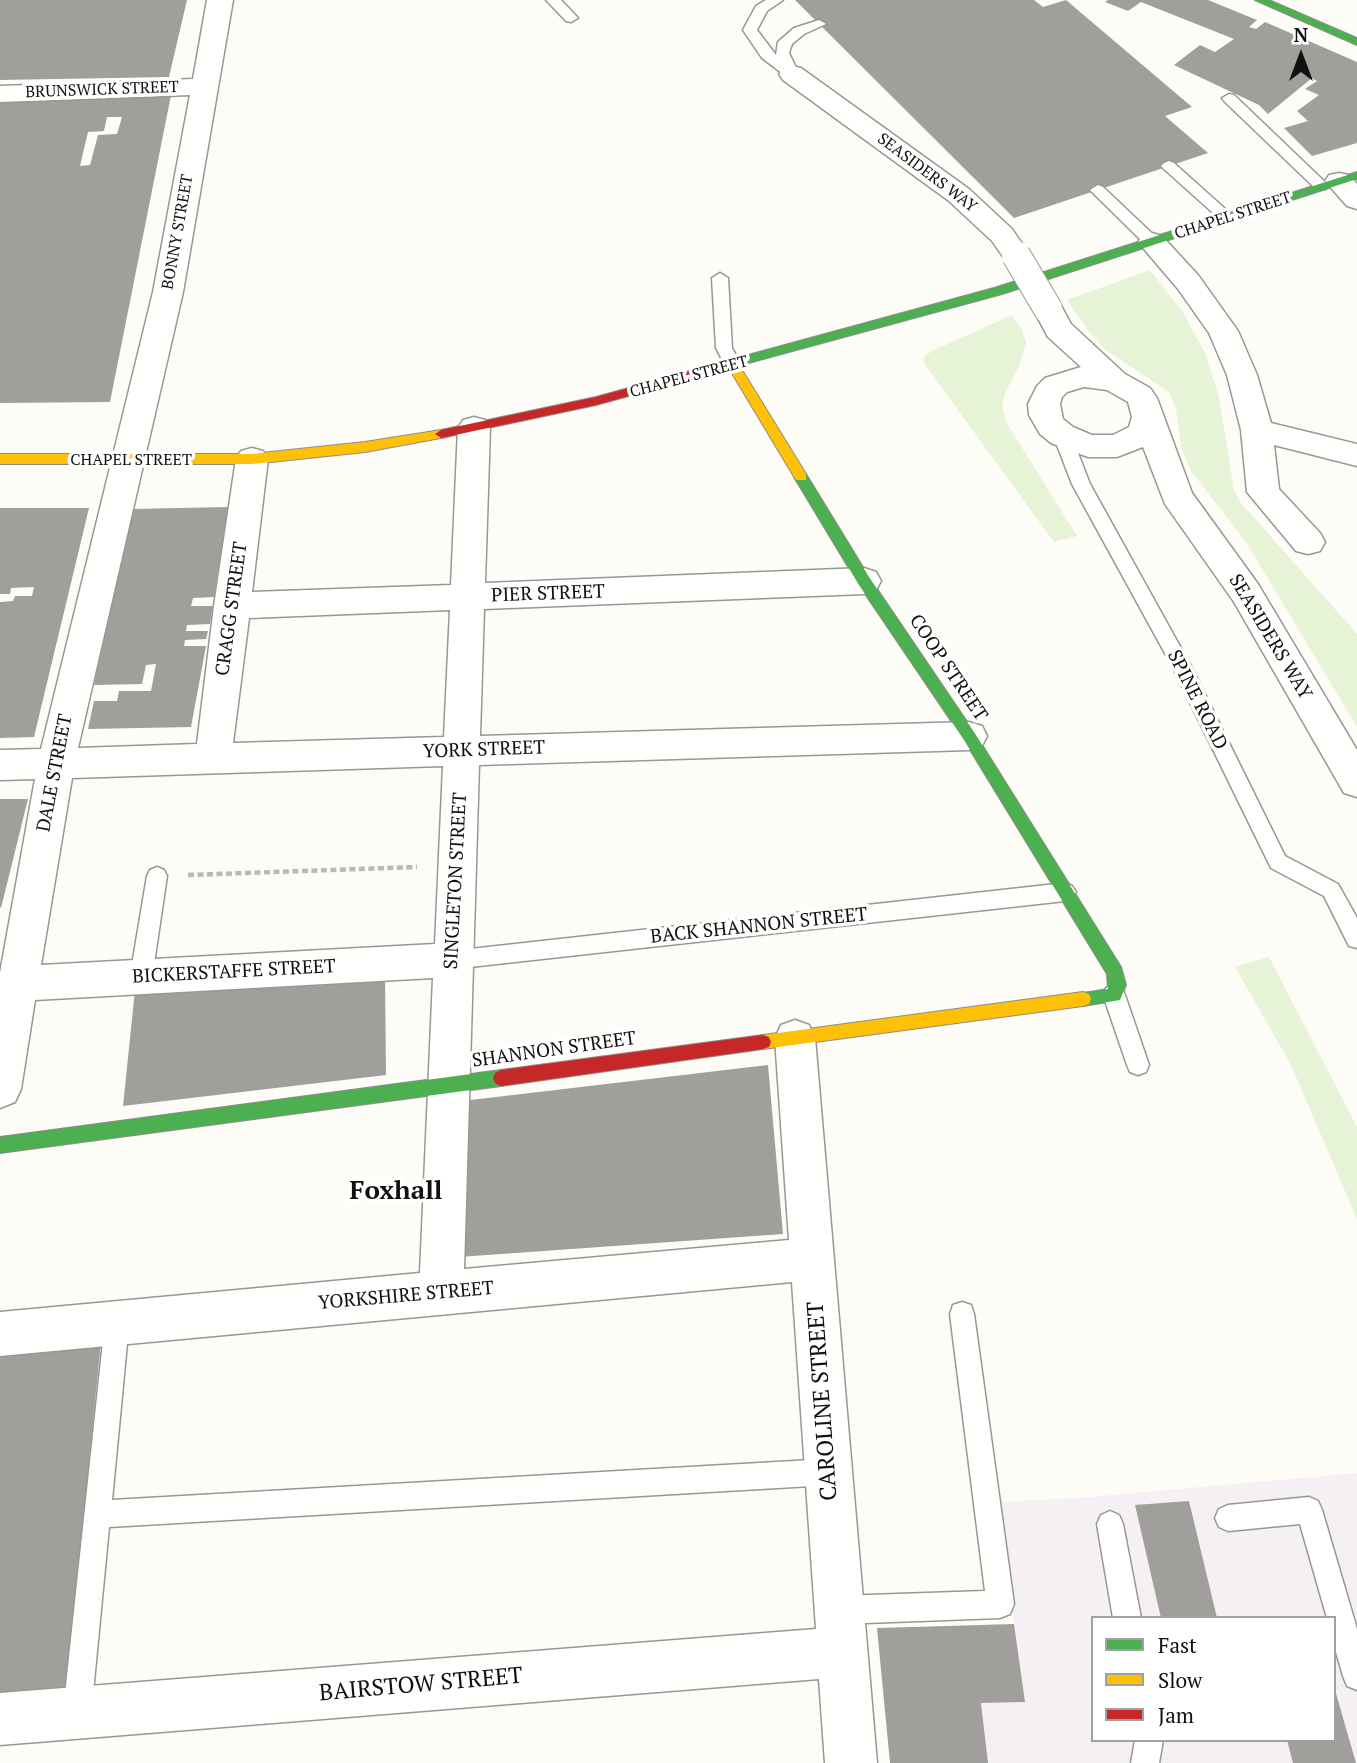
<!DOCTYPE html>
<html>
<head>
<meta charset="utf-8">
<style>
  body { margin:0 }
  #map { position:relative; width:1357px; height:1763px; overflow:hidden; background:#fdfcf7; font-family:"PT Serif",serif }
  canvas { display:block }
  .legend { position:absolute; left:1091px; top:1616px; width:245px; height:126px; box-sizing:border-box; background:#fff; border:2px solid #a0a0a0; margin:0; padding:9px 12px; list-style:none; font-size:21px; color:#111 }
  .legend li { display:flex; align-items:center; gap:14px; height:35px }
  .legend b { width:35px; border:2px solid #a0a0a0 }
  .north { position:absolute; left:1266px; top:21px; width:70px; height:70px; -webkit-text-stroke:5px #fff; paint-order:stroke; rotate:0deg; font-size:19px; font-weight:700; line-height:28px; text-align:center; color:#111 }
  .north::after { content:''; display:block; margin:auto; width:24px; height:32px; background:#111; clip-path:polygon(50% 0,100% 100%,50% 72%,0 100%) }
</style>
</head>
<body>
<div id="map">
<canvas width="1357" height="1763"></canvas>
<ul class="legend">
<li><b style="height:9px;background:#4caf50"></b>Fast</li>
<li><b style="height:9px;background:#ffc107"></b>Slow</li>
<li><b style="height:9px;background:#c62828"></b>Jam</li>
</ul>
<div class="north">N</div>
</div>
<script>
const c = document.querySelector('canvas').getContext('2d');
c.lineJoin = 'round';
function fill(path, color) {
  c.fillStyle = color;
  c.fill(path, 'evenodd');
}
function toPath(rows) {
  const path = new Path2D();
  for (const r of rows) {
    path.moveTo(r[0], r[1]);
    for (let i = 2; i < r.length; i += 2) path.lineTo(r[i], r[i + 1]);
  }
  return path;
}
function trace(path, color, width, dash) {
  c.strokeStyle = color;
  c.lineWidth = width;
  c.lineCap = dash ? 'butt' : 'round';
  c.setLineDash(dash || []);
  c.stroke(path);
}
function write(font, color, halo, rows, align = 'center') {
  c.font = font + ' "PT Serif",serif';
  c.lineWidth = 7;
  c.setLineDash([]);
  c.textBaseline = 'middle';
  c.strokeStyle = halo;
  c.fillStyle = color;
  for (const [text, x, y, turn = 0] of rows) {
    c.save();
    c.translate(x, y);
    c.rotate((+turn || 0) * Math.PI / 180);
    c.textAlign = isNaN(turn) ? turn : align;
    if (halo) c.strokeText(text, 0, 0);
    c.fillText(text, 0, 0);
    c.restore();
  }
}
fill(toPath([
  [1357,1473,1357,1763,988,1763,981,1703,1025,1702,997,1502,1079,1498],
  [1093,1618,1334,1618,1334,1740,1093,1740]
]), '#f5f0f3');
fill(toPath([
  [1150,270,1182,311,1205,353,1219,397,1234,491,1241,503,1357,634,1357,727,1246,542,1191,471,1181,447,1176,409,1169,392,1106,350,1089,332,1067,300],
  [1012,315,1022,330,1026,343,1019,366,1006,391,1002,406,1006,422,1077,536,1054,542,923,362,925,356,932,351],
  [1269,957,1357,1127,1357,1219,1291,1065,1235,967]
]), '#e7f3d7');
fill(toPath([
  [0,0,187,0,169,77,0,80],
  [795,0,1034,0,1043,7,1066,0,1192,107,1165,116,1208,153,1014,218],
  [1108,0,1208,0,1257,20,1249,27,1256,29,1265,22,1357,62,1357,143,1312,156,1284,128,1308,121,1297,111,1319,95,1305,89,1317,81,1312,78,1268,114,1259,105,1174,65,1200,45,1215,52,1234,39,1141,2,1128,11,1105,2],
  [171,95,110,402,0,403,0,101],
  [107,117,122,117,117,134,98,135,90,165,80,166,88,132,104,131],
  [228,507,214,597,193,598,191,606,213,606,210,624,187,625,186,631,208,631,206,639,185,640,184,646,206,646,191,727,88,729,94,701,117,701,119,691,151,691,156,664,146,665,142,684,94,685,131,509],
  [0,508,89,508,34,737,0,738,0,602,13,601,15,596,32,596,34,587,11,588,10,594,0,594],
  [0,799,28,799,1,908,0,907],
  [385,974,386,1075,123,1106,135,990],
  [768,1065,783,1234,459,1257,462,1101],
  [101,1342,66,1692,0,1695,0,1351],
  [1189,1501,1217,1618,1161,1618,1135,1505],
  [1014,1624,1025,1702,981,1703,988,1763,890,1763,877,1628],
  [1335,1690,1356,1763,1293,1763,1287,1740,1334,1740]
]), '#a19f9c');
const lane = toPath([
  [546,0,561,0,578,18,571,22,566,21,546,0],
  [766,0,783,0,767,11,757,30,776,55,778,42,794,28,819,20,826,24,804,34,792,44,789,53,799,74,797,77,787,77,762,58,743,30,756,6,766,0],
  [1229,94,1234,95,1326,183,1329,186,1326,189,1316,189,1224,101,1222,98,1229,94],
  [1169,161,1174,163,1232,215,1235,218,1232,221,1222,221,1164,169,1161,166,1164,163,1169,161],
  [1098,185,1103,187,1158,239,1160,242,1158,245,1146,245,1093,193,1090,190,1098,185],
  [720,273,728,278,732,348,741,365,733,371,727,369,716,348,712,278,720,273],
  [1062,429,1071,435,1090,484,1192,668,1285,856,1338,884,1357,918,1357,948,1349,946,1324,896,1271,868,1173,668,1072,484,1053,435,1062,429],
  [157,867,164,870,167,876,152,977,149,984,141,986,133,984,130,977,147,876,150,870,157,867],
  [1065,883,1072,886,1076,892,1072,898,1065,901,452,969,444,967,441,960,444,953,452,951,1065,883],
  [1114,985,1122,988,1125,995,1149,1065,1146,1072,1138,1075,1130,1072,1127,1065,1103,995,1106,988,1114,985],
  [962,1302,971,1305,974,1314,1014,1604,1010,1614,1000,1618,839,1624,829,1620,825,1610,829,1600,839,1596,985,1591,950,1314,953,1305,962,1302],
  [117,1311,126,1314,129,1323,112,1500,829,1459,838,1463,842,1472,838,1481,829,1485,109,1527,91,1713,87,1723,77,1727,67,1723,63,1713,105,1323,108,1314,117,1311],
  [1309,1497,1318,1501,1322,1510,1357,1629,1357,1690,1347,1686,1343,1676,1334,1645,1334,1618,1327,1618,1300,1524,1228,1531,1219,1527,1215,1518,1219,1509,1228,1505,1309,1497],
  [1110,1511,1119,1515,1123,1524,1141,1618,1113,1618,1097,1524,1101,1515,1110,1511],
  [1135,1740,1163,1740,1159,1763,1131,1763,1135,1740]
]);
const street = toPath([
  [207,0,233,0,183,292,78,748,197,744,214,606,236,459,241,451,252,448,263,451,268,459,252,592,451,585,458,428,463,420,474,417,485,420,490,428,485,583,864,568,876,572,881,581,876,590,864,594,484,609,480,736,969,722,982,726,987,736,982,746,969,750,479,765,464,1269,789,1240,775,1038,781,1025,795,1020,809,1025,815,1038,877,1763,825,1763,819,1679,0,1745,0,1693,816,1629,792,1282,0,1356,0,1312,420,1273,433,978,35,1000,21,1089,15,1102,0,1108,0,973,35,779,0,780,0,750,41,749,153,292,190,95,0,102,0,86,193,79,207,0],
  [450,610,444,737,233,743,249,618,450,610],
  [443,766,435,944,41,965,72,778,443,766],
  [792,66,801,68,969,189,1012,229,1030,255,1026,261,1016,264,1006,261,992,241,949,201,783,80,779,74,783,68,792,66],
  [1339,173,1349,175,1357,184,1357,209,1347,206,1325,181,1329,175,1339,173],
  [1152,233,1162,236,1198,275,1238,331,1257,375,1271,423,1357,444,1357,466,1274,445,1279,489,1320,533,1325,542,1320,551,1308,554,1296,551,1247,492,1241,430,1227,375,1209,333,1178,289,1138,242,1142,236,1152,233],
  [1048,299,1059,302,1071,324,1125,374,1150,388,1157,398,1192,493,1258,584,1357,750,1357,797,1344,793,1234,602,1165,504,1143,447,1117,457,1088,457,1051,443,1040,434,1029,415,1028,404,1037,386,1045,378,1081,367,1048,337,1033,309,1037,302,1048,299],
  [1084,387,1107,390,1128,402,1132,417,1129,427,1113,435,1092,435,1073,427,1063,419,1060,404,1062,397,1067,392,1084,387]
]);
const fast = toPath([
  [1255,0,1269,0,1357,38,1357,45,1255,0],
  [1357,172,1357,179,1002,294,719,371,713,367,715,364,994,288,1357,172],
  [801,472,806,474,869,577,974,732,1121,967,1126,985,1120,1000,1083,1006,1077,1004,1075,999,1077,994,1108,989,1107,974,964,740,859,585,794,477,801,472],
  [501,1070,507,1073,509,1078,507,1083,501,1086,0,1153,0,1137,501,1070]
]);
const slow = toPath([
  [733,361,737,362,806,474,806,480,796,480,727,365,733,361],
  [441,430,446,431,446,437,365,452,252,464,0,464,0,454,252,454,365,442,441,430],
  [1083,992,1089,994,1091,999,1089,1004,1083,1006,763,1049,757,1047,755,1042,757,1037,763,1035,1083,992]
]);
const jam = toPath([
  [719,363,723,364,723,370,596,405,441,438,435,434,441,430,596,397,719,363],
  [763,1035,769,1037,771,1042,769,1047,763,1049,501,1086,495,1083,493,1078,495,1073,501,1070,763,1035]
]);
trace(lane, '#979795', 3);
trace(street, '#979795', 3);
trace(fast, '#8e8d8b', 2);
trace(slow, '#8e8d8b', 2);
trace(jam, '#8e8d8b', 2);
trace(toPath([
  [188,875,417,867]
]), '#b9b9b8', 4.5, [6, 3.5]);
fill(lane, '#fffffe');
fill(street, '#fffffe');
fill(fast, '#4caf50');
fill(slow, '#ffc107');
fill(jam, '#c62828');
const streetBridge = toPath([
  [1016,255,1048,309]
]);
trace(streetBridge, '#979795', 30, []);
trace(streetBridge, '#fffffe', 28);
write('16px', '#111', '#fff', [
  ["BRUNSWICK STREET",102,90,-2],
  ["SEASIDERS WAY",927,173,37],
  ["CHAPEL STREET",1233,216,-18],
  ["BONNY STREET",178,232,-80],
  ["CHAPEL STREET",689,377,-15],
  ["CHAPEL STREET",131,460]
]);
write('19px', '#111', '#fff', [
  ["PIER STREET",548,594,-2],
  ["CRAGG STREET",232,609,-82],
  ["SEASIDERS WAY",1270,637,59],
  ["COOP STREET",948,668,56],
  ["SPINE ROAD",1197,700,63],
  ["YORK STREET",484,750,-2],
  ["DALE STREET",55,773,-79],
  ["SINGLETON STREET",456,881,-87],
  ["BACK SHANNON STREET",759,926,-6],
  ["BICKERSTAFFE STREET",234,972,-3],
  ["SHANNON STREET",554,1050,-8],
  ["YORKSHIRE STREET",406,1296,-5]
]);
write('23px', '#111', '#fff', [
  ["CAROLINE STREET",823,1401,-94],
  ["BAIRSTOW STREET",421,1685,-5]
]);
write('bold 26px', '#111', '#fff', [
  ["Foxhall",396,1192]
]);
</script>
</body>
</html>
